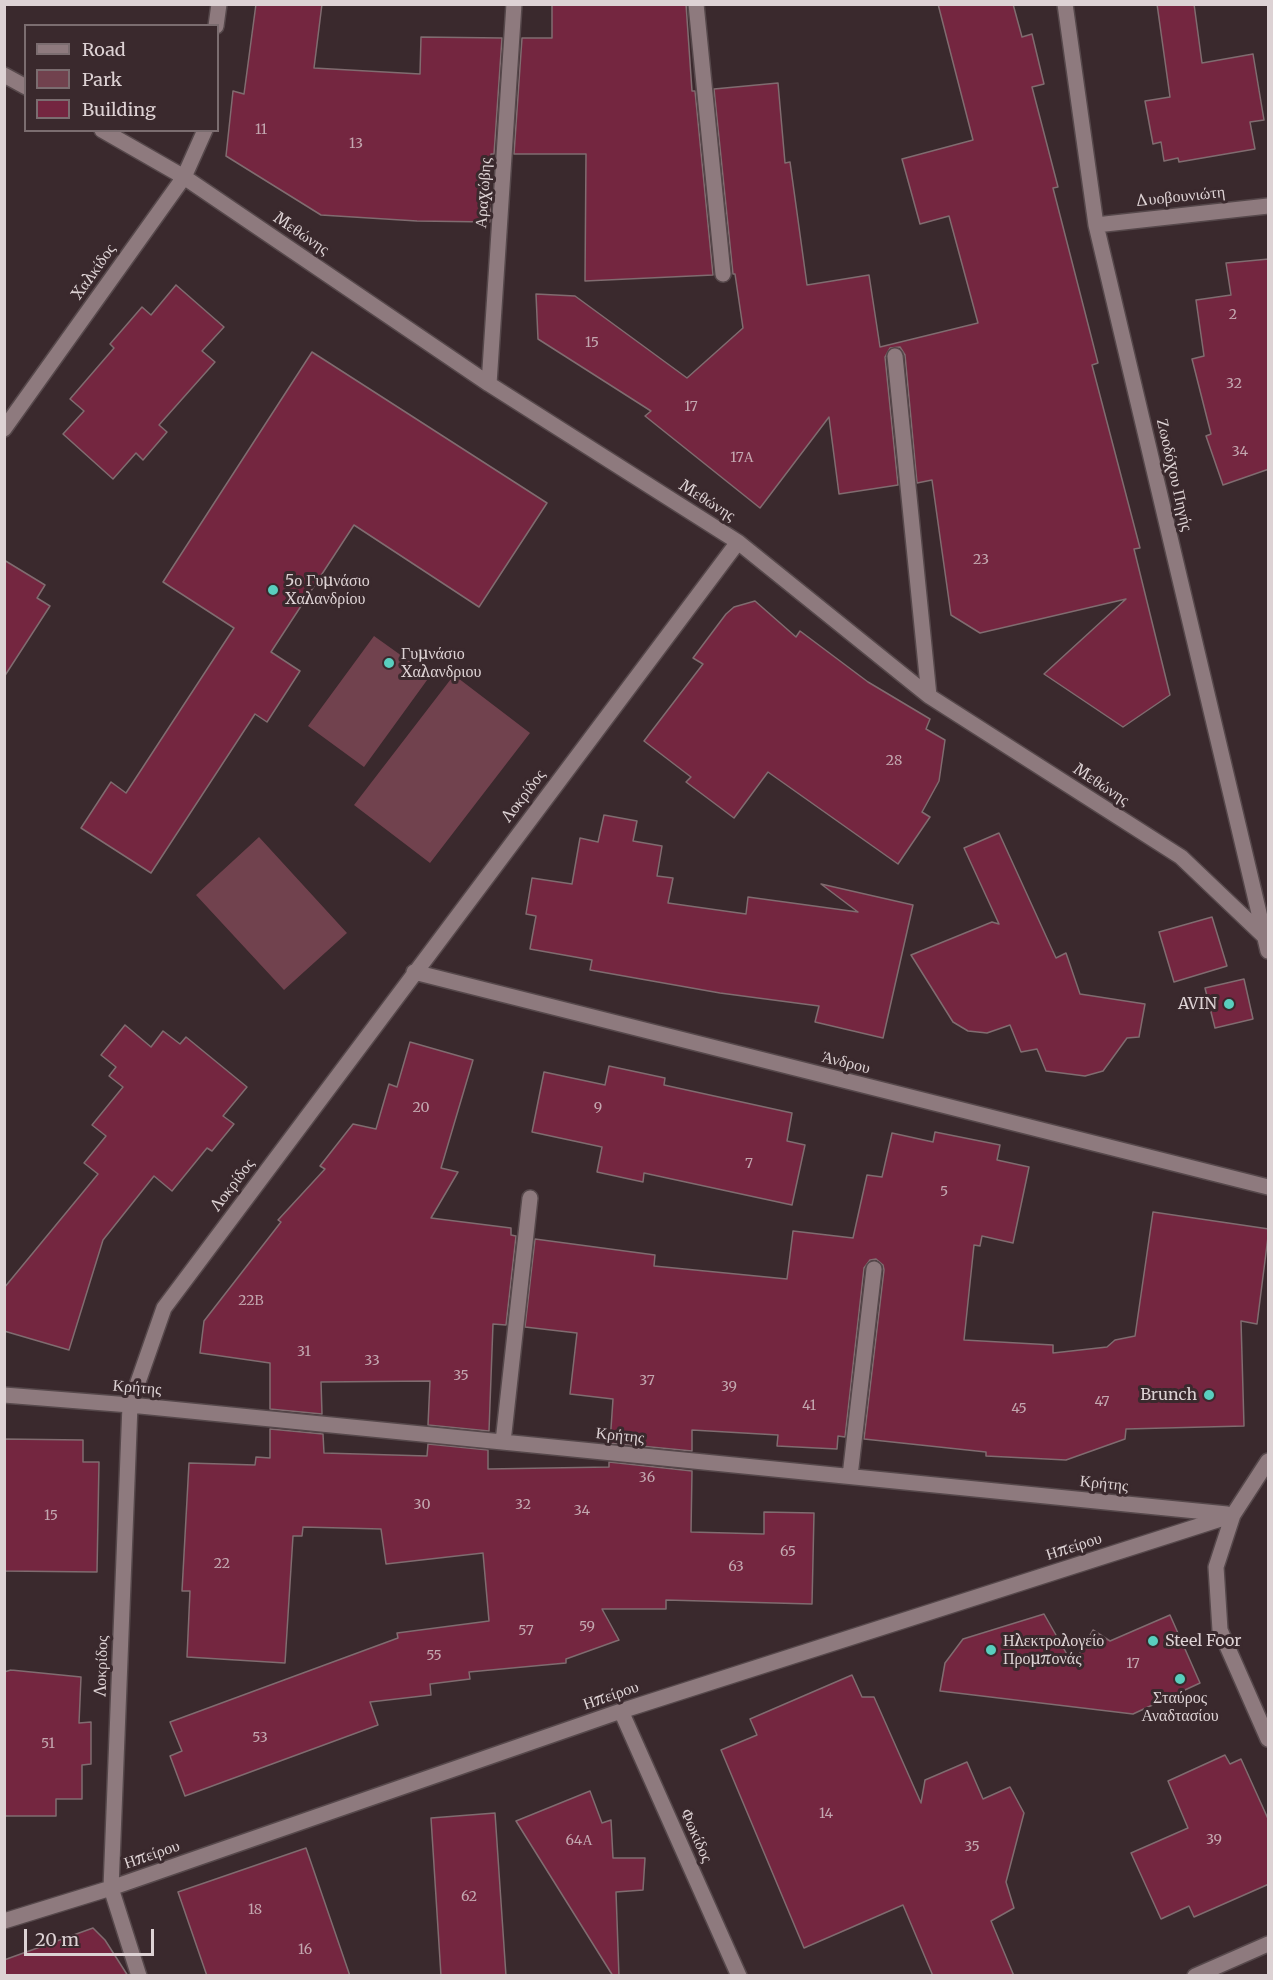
<!DOCTYPE html>
<html>
<head>
<meta charset="utf-8">
<style>
  body { margin:0 }
  #map { position:relative; width:1273px; height:1980px; overflow:hidden; background:#3a292d; font-family:Merriweather,serif }
  canvas { display:block }
  .frame { position:absolute; inset:0; border:6px solid #ddd2d4; pointer-events:none }
  .legend { position:absolute; left:24px; top:24px; width:195px; height:108px; box-sizing:border-box; background:#3a292d; border:2px solid #7b6d70; margin:0; padding:8px 10px; list-style:none; font-size:18px; color:#ddd2d4 }
  .legend li { display:flex; align-items:center; gap:12px; height:30px }
  .legend b { width:30px; border:2px solid #7b6d70 }
  .scale { position:absolute; left:24px; top:1929px; width:130px; height:27px; box-sizing:border-box; border:3px solid #ddd2d4; border-top:0; padding-left:8px; font-size:18px; line-height:21px; white-space:nowrap; color:#ddd2d4; -webkit-text-stroke:4px #3a292d; paint-order:stroke }
</style>
</head>
<body>
<div id="map">
<canvas width="1273" height="1980"></canvas>
<div class="frame"></div>
<ul class="legend">
<li><b style="height:8px;background:#8e7a7e"></b>Road</li>
<li><b style="height:16px;background:#71424e"></b>Park</li>
<li><b style="height:16px;background:#742640"></b>Building</li>
</ul>
<div class="scale">20 m</div>
</div>
<script>
const c = document.querySelector('canvas').getContext('2d');
c.lineJoin = 'round';
function fill(path, color) {
  c.fillStyle = color;
  c.fill(path, 'evenodd');
}
function toPath(rows) {
  const path = new Path2D();
  for (const r of rows) {
    path.moveTo(r[0], r[1]);
    for (let i = 2; i < r.length; i += 2) path.lineTo(r[i], r[i + 1]);
  }
  return path;
}
function trace(path, color, width, dash) {
  c.strokeStyle = color;
  c.lineWidth = width;
  c.lineCap = dash ? 'butt' : 'round';
  c.setLineDash(dash || []);
  c.stroke(path);
}
function write(font, color, halo, rows, align = 'center') {
  c.font = font + ' Merriweather,serif';
  c.lineWidth = 6;
  c.setLineDash([]);
  c.textBaseline = 'middle';
  c.strokeStyle = halo;
  c.fillStyle = color;
  for (const [text, x, y, turn = 0] of rows) {
    c.save();
    c.translate(x, y);
    c.rotate((+turn || 0) * Math.PI / 180);
    c.textAlign = isNaN(turn) ? turn : align;
    if (halo) c.strokeText(text, 0, 0);
    c.fillText(text, 0, 0);
    c.restore();
  }
}
fill(toPath([
  [374,636,430,676,364,767,308,726],
  [454,675,530,733,430,863,354,805],
  [259,837,347,933,284,990,196,895]
]), '#71424e');
const building = toPath([
  [256,4,322,4,314,68,420,74,421,37,502,38,494,154,491,154,490,222,417,221,321,215,226,156,233,91,244,94,256,4],
  [552,4,686,4,692,91,695,91,713,275,585,281,586,154,514,154,522,38,552,38,552,4],
  [938,4,1013,4,1022,37,1032,34,1044,84,1032,87,1058,187,1053,188,1098,363,1092,365,1140,548,1134,549,1170,695,1123,727,1044,674,1126,599,980,633,951,615,932,480,917,483,905,355,900,347,890,348,885,357,898,485,839,494,829,417,760,508,645,416,651,411,538,339,536,294,575,296,687,378,743,328,735,274,733,274,714,89,778,83,785,163,790,162,807,285,869,275,880,347,978,323,949,216,920,224,902,159,973,140,938,4],
  [1157,4,1194,4,1202,63,1253,54,1264,120,1250,122,1255,149,1179,162,1178,158,1164,161,1161,142,1153,144,1145,101,1170,97,1157,4],
  [1269,259,1269,469,1223,485,1206,436,1211,434,1192,359,1204,356,1196,300,1231,295,1226,263,1269,259],
  [176,285,224,327,202,351,215,362,159,425,167,432,143,460,136,453,113,479,63,434,84,411,70,399,114,348,110,344,142,307,151,315,176,285],
  [312,352,547,503,479,607,354,525,271,652,300,671,267,722,255,714,151,873,81,828,111,782,126,793,234,628,163,582,312,352],
  [4,560,45,585,37,598,50,606,4,677,4,560],
  [755,601,796,637,800,631,868,682,930,719,926,729,945,740,939,781,922,812,930,817,898,864,768,772,734,818,686,782,691,777,644,741,703,664,693,658,726,614,734,607,755,601],
  [604,815,637,821,633,841,662,846,657,876,673,878,668,903,746,914,748,897,858,912,821,884,913,905,883,1038,815,1022,819,1006,720,993,590,970,592,960,530,949,536,916,526,914,532,878,572,884,580,838,598,842,604,815],
  [999,833,1056,958,1066,953,1080,994,1145,1004,1139,1037,1127,1038,1103,1071,1085,1076,1046,1071,1037,1049,1021,1052,1010,1025,987,1033,968,1031,953,1022,911,955,992,922,999,924,964,848,999,833],
  [1212,917,1227,966,1174,982,1159,932,1212,917],
  [1244,979,1253,1019,1215,1028,1205,988,1244,979],
  [125,1025,151,1047,163,1031,180,1044,186,1037,247,1087,223,1116,234,1124,212,1151,207,1148,172,1191,154,1176,103,1240,69,1350,4,1331,4,1288,98,1174,84,1163,106,1136,92,1125,123,1087,109,1076,116,1067,101,1055,125,1025],
  [410,1042,473,1060,441,1168,458,1172,431,1218,511,1228,511,1235,516,1236,506,1325,493,1324,489,1431,428,1425,430,1381,321,1382,322,1414,270,1409,270,1363,200,1353,204,1321,281,1222,278,1220,325,1169,320,1166,353,1124,376,1129,389,1084,397,1087,410,1042],
  [609,1066,665,1078,664,1085,792,1113,787,1141,805,1145,792,1205,644,1173,643,1182,597,1172,602,1147,532,1132,544,1072,605,1085,609,1066],
  [935,1132,1000,1145,997,1160,1029,1167,1013,1243,982,1236,980,1246,974,1245,964,1340,1053,1345,1053,1353,1107,1347,1115,1340,1135,1336,1153,1212,1269,1229,1257,1324,1241,1321,1244,1426,1126,1429,1125,1439,1066,1460,986,1456,986,1452,864,1439,884,1270,883,1265,876,1259,870,1260,864,1268,845,1437,838,1436,837,1449,777,1446,778,1435,692,1430,692,1451,610,1443,613,1399,570,1394,577,1333,525,1327,535,1239,655,1255,654,1266,787,1279,793,1231,853,1238,867,1175,882,1177,892,1133,933,1142,935,1132],
  [270,1429,323,1434,324,1453,427,1456,428,1444,488,1450,488,1469,609,1467,609,1462,692,1471,691,1532,764,1534,764,1512,814,1513,812,1604,666,1600,666,1609,602,1609,619,1640,566,1659,566,1663,469,1672,470,1679,430,1684,431,1695,370,1702,378,1725,185,1796,170,1756,182,1751,170,1722,398,1638,397,1633,489,1621,483,1553,386,1564,381,1529,303,1527,302,1536,293,1536,285,1663,187,1657,190,1591,182,1591,189,1463,255,1465,256,1457,270,1458,270,1429],
  [4,1439,83,1440,83,1462,99,1462,97,1572,4,1571,4,1439],
  [1044,1614,1073,1665,1093,1630,1110,1641,1170,1615,1200,1683,1133,1714,940,1691,945,1663,963,1639,1044,1614],
  [11,1670,81,1677,79,1723,91,1722,91,1764,82,1765,82,1799,56,1799,56,1816,4,1816,4,1672,11,1670],
  [852,1675,862,1697,874,1697,921,1803,925,1780,967,1762,983,1799,1010,1787,1024,1813,1006,1882,1014,1908,991,1921,1014,1976,933,1976,903,1905,804,1948,721,1750,757,1735,750,1719,852,1675],
  [1225,1755,1230,1764,1241,1759,1269,1821,1269,1884,1194,1917,1189,1906,1161,1919,1131,1853,1188,1828,1168,1781,1225,1755],
  [590,1791,602,1823,611,1820,613,1858,645,1858,643,1890,616,1892,619,1976,613,1976,516,1821,590,1791],
  [495,1813,506,1976,441,1976,431,1818,495,1813],
  [306,1848,350,1976,207,1976,178,1892,306,1848],
  [93,1928,105,1940,128,1976,4,1976,4,1960,93,1928]
]);
fill(building, '#742640');
trace(building, '#806c70', 1.5);
const minor = toPath([
  [696,4,723,274],
  [1065,4,1096,225,1268,951],
  [216,26,219,4],
  [4,75,26,87],
  [102,130,184,177,489,384,738,542,929,696,1181,857,1265,937],
  [1096,225,1268,206],
  [895,356,929,696],
  [489,384,514,4],
  [4,429,184,177,205,130],
  [414,972,1268,1187],
  [4,1395,130,1405,1227,1514],
  [503,1442,530,1198],
  [1268,1461,1233,1515,1216,1567,1220,1630,1268,1739],
  [850,1476,874,1269],
  [621,1711,739,1976],
  [4,1921,111,1888,621,1711,1233,1515],
  [139,1976,111,1888,130,1405,164,1308,738,542],
  [1195,1976,1268,1944]
]);
trace(minor, '#56484b', 18);
trace(minor, '#8e7a7e', 15);
for (const [x, y, r, color] of [
  [273,590,6,"#59cebe"],
  [389,663,6,"#59cebe"],
  [1229,1004,6,"#59cebe"],
  [1209,1395,6,"#59cebe"],
  [1153,1641,6,"#59cebe"],
  [991,1650,6,"#59cebe"],
  [1180,1679,6,"#59cebe"]
]) {
  const dot = new Path2D();
  dot.arc(x, y, r, 0, 2 * Math.PI);
  c.fillStyle = color;
  c.fill(dot);
  trace(dot, '#3a292d', 2);
}
write('14px', '#c3a7af', null, [
  ["11",261,130],
  ["13",356,144],
  ["2",1233,315],
  ["15",592,343],
  ["32",1234,384],
  ["17",691,407],
  ["34",1240,452],
  ["17Α",742,458],
  ["23",981,560],
  ["28",894,761],
  ["20",421,1108],
  ["9",598,1108],
  ["7",749,1164],
  ["5",944,1192],
  ["22Β",251,1301],
  ["31",304,1352],
  ["33",372,1361],
  ["35",461,1376],
  ["37",647,1381],
  ["39",729,1387],
  ["47",1102,1402],
  ["41",809,1406],
  ["45",1019,1409],
  ["36",647,1478],
  ["30",422,1505],
  ["32",523,1505],
  ["34",582,1511],
  ["15",51,1516],
  ["65",788,1552],
  ["22",222,1564],
  ["63",736,1567],
  ["59",587,1627],
  ["57",526,1631],
  ["55",434,1656],
  ["17",1133,1664],
  ["53",260,1738],
  ["51",48,1744],
  ["14",826,1814],
  ["39",1214,1840],
  ["64Α",579,1841],
  ["35",972,1847],
  ["62",469,1897],
  ["18",255,1910],
  ["16",305,1950]
]);
write('16px', '#ddd2d4', '#3a292d', [
  ["Αραχώβης",484,193,-86],
  ["Δυοβουνιώτη",1180,197,-6],
  ["Μεθώνης",301,234,34],
  ["Χαλκίδος",94,272,-55],
  ["Ζωοδόχου Πηγής",1174,475,77],
  ["Μεθώνης",707,501,32],
  ["Μεθώνης",1101,785,33],
  ["Λοκρίδος",524,796,-53],
  ["Άνδρου",846,1063,14],
  ["Λοκρίδος",233,1185,-53],
  ["Κρήτης",137,1388,5],
  ["Κρήτης",620,1436,6],
  ["Κρήτης",1104,1484,6],
  ["Ηπείρου",1074,1547,-18],
  ["Λοκρίδος",102,1666,-88],
  ["Ηπείρου",611,1696,-19],
  ["Φωκίδος",696,1836,66],
  ["Ηπείρου",152,1855,-19]
]);
write('16px', '#ddd2d4', '#3a292d', [
  ["5ο Γυμνάσιο",285,581],
  ["Χαλανδρίου",285,599],
  ["Γυμνάσιο",401,654],
  ["Χαλανδριου",401,672],
  ["AVIN",1217,1004,"right"],
  ["Brunch",1197,1395,"right"],
  ["Ηλεκτρολογείο",1003,1641],
  ["Προμπονάς",1003,1659],
  ["Steel Foor",1165,1641],
  ["Σταύρος",1180,1698,"center"],
  ["Αναδτασίου",1180,1716,"center"]
], 'left');
</script>
</body>
</html>
